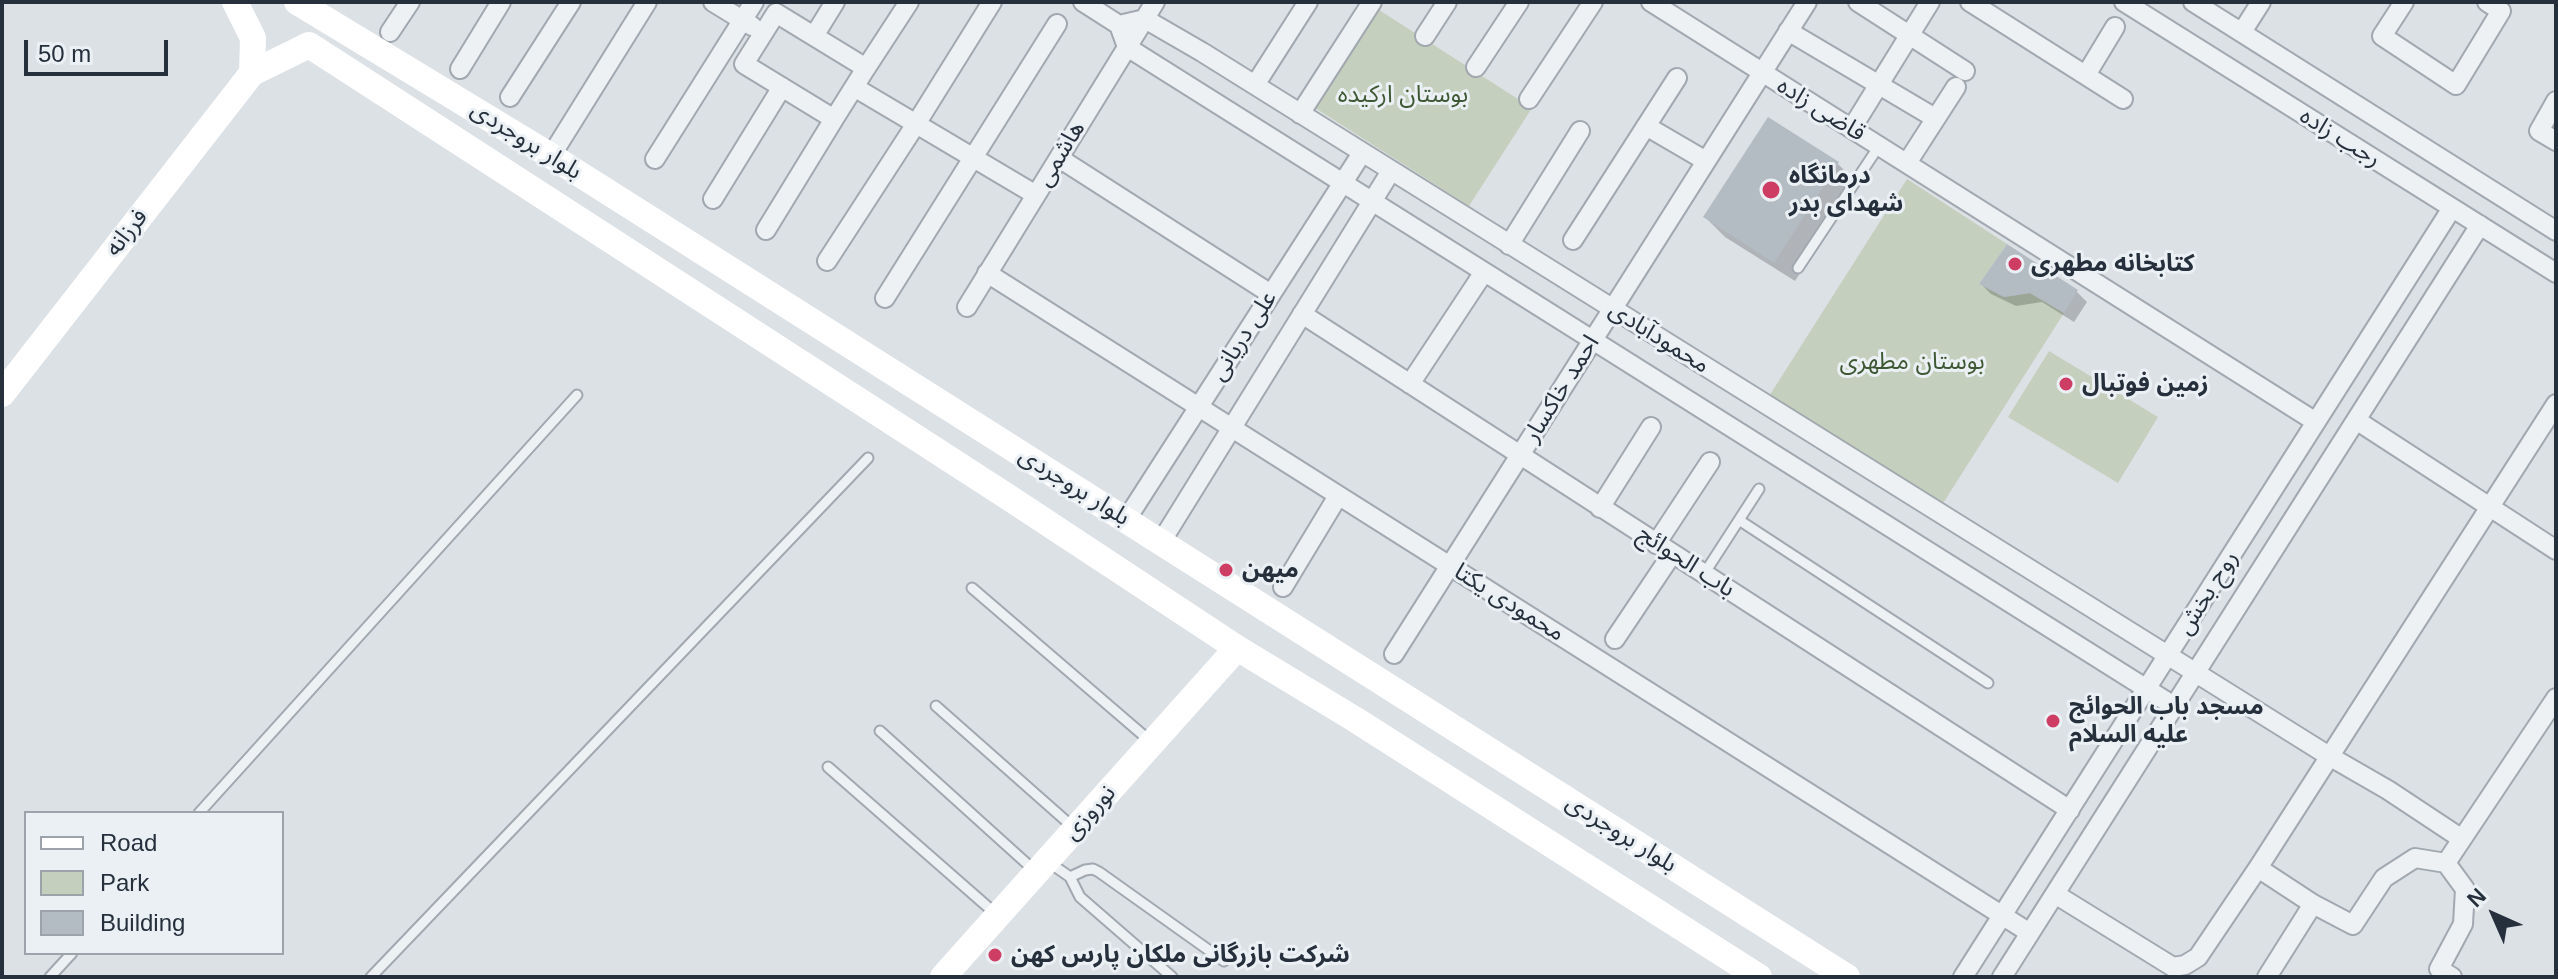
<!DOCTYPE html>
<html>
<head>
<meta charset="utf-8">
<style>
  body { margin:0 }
  #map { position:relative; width:2558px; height:979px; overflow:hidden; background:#dce1e6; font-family:Helvetica,sans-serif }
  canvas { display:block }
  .frame { position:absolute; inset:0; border:4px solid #25303c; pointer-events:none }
  .legend { position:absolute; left:24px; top:811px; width:260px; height:144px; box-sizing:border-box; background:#ebf0f4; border:2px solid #9ca3aa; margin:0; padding:10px 14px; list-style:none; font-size:24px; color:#25303c }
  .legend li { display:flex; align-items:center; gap:16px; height:40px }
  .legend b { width:40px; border:2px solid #9ca3aa }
  .north { position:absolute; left:2454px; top:875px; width:80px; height:80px; -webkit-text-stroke:6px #ebf0f4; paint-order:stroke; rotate:315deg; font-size:22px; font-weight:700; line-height:32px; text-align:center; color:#25303c }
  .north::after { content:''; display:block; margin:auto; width:28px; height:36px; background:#25303c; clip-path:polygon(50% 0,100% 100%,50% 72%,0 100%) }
  .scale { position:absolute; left:24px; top:40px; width:144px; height:36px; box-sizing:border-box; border:4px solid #25303c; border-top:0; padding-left:10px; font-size:24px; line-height:28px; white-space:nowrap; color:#25303c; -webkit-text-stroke:6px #ebf0f4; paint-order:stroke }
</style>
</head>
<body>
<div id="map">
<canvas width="2558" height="979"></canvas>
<div class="frame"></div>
<ul class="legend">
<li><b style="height:10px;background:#fff"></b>Road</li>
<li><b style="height:22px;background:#c4d0bd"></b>Park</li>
<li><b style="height:22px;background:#b3bbc3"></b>Building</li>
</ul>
<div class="north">N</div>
<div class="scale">50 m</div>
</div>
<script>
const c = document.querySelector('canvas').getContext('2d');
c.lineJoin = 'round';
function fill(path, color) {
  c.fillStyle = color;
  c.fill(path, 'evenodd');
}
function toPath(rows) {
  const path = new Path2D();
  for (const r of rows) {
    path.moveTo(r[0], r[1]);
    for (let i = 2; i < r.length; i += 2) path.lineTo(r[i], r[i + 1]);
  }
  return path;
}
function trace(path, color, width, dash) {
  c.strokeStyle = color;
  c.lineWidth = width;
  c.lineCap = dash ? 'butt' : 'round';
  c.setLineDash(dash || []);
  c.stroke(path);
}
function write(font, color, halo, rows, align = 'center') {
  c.font = font + ' Helvetica,"Noto Sans Arabic",sans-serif';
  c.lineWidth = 6;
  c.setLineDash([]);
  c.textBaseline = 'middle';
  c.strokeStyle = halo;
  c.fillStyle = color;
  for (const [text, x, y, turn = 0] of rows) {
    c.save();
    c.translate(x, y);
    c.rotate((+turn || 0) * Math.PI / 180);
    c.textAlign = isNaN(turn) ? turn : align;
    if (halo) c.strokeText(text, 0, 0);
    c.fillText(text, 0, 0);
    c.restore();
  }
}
fill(toPath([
  [1376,8,1532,108,1469,206,1312,106],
  [1907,179,2007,244,1979,284,2004,297,2030,293,2064,313,1940,508,1766,401],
  [2049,351,2158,417,2118,483,2008,417]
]), '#c4d0bd');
fill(toPath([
  [1838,164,1858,184,1795,281,1725,237,1705,217],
  [2008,247,2077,292,2087,302,2074,322,2042,302,2016,306,1991,294,1981,284]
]), '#0003');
fill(toPath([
  [1768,117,1839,162,1774,263,1703,217],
  [2007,244,2078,290,2064,313,2030,293,2004,297,1979,284]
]), '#b3bbc3');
const lane = toPath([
  [1798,268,1879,146],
  [1739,520,1988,683],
  [1704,574,1759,489],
  [972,588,1150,741],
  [936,706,1074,828],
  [880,731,1035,871],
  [828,767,997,915],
  [199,813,577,395],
  [1050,863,1070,877,1080,897,1172,977],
  [1070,877,1085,870,1093,869,1099,872,1224,961],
  [50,977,72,953],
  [371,977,868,458]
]);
const street = toPath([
  [713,2,752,26],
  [1083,2,1119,25,1127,47,2174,706],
  [1651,2,2316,422],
  [1858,2,1965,71],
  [1970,2,2123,99],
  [2124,2,2556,273],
  [2193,2,2556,231],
  [2404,2,2382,36,2456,85,2501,11,2487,2],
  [776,13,866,68,834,119,744,64,776,13],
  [1119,25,1145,19,1202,52,2329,756,2388,790,2462,839],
  [1788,31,1935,118],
  [390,32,410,2],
  [2242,32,2261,2],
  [814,36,835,2],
  [1425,36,1447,2],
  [1476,67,1519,2],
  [866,68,909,2],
  [460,69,501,2],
  [2086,75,2115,27],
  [1255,85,1308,2],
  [854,87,1036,195],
  [510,97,571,2],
  [1529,99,1593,2],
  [2556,101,2539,131,2556,141],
  [1300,114,1372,2],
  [1646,126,1706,161],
  [1852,128,1930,2],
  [551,156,647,2],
  [1059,158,1271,294],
  [655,159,754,2],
  [1907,163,1956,87],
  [713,199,782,87],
  [766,230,834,119],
  [1573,240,1677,78],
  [1509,245,1580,131],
  [827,261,916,124,992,2],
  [987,273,2030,933],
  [885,298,1057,24],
  [967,307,1155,2],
  [1302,314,2070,810],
  [1410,384,1484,272],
  [2356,420,2556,550],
  [1600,508,1651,427],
  [1126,520,1362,153],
  [1161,542,1391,171],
  [1656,544,1710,462],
  [1283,587,1338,496],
  [1615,639,1672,554],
  [1394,654,1807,2],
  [2446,863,2556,698],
  [2258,868,2313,904],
  [2055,894,2173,967,2185,965,2198,957,2258,868,2556,404],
  [1963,977,2452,208],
  [2002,977,2480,225],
  [2267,977,2313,904,2353,925,2384,878,2415,858,2446,863,2465,889,2463,924,2439,969,2452,977]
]);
trace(lane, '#a1a8b0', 13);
trace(street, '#a1a8b0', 22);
trace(lane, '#eef1f4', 9);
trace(street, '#eef1f4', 18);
trace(toPath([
  [235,2,253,38,252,73],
  [297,2,551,156,1847,977],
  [2,394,252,73,309,45,1008,497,1237,648,1356,720,1759,977],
  [943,977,1237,648]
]), '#fff', 26);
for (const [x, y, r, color] of [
  [1771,190,10,"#ce3d63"],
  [2015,264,8,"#ce3d63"],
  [2066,384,8,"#ce3d63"],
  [1226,570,8,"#ce3d63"],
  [2053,721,8,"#ce3d63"],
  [995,955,8,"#ce3d63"]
]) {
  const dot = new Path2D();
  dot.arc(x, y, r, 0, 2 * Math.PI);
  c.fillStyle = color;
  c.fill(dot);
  trace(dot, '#ebf0f4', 3);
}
write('24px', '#3e5833', '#ebf0f4', [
  ["بوستان ارکیده",1403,95],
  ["بوستان مطهری",1912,362]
]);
write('24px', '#25303c', '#ebf0f4', [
  ["قاضی زاده",1821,110,32],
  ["رجب زاده",2340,138,32],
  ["بلوار بروجردی",526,141,32],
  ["هاشمی",1061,154,-59],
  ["فرزانه",127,233,-52],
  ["علی دریانی",1244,336,-57],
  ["محمودآبادی",1659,338,32],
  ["احمد خاکسار",1562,389,-58],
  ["بلوار بروجردی",1074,487,32],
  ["باب الحوائج",1686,562,33],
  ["روح بخش",2208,593,-58],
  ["محمودی یکتا",1509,603,32],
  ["نوروزی",1090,813,-48],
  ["بلوار بروجردی",1621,834,32]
]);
write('bold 24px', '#25303c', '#ebf0f4', [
  ["درمانگاه",1789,176],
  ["شهدای بدر",1789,204],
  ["کتابخانه مطهری",2031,264],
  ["زمین فوتبال",2082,384],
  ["میهن",1242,570],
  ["مسجد باب الحوائج",2069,707],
  ["علیه السلام",2069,735],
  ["شرکت بازرگانی ملکان پارس کهن",1011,955]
], 'left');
</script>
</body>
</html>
